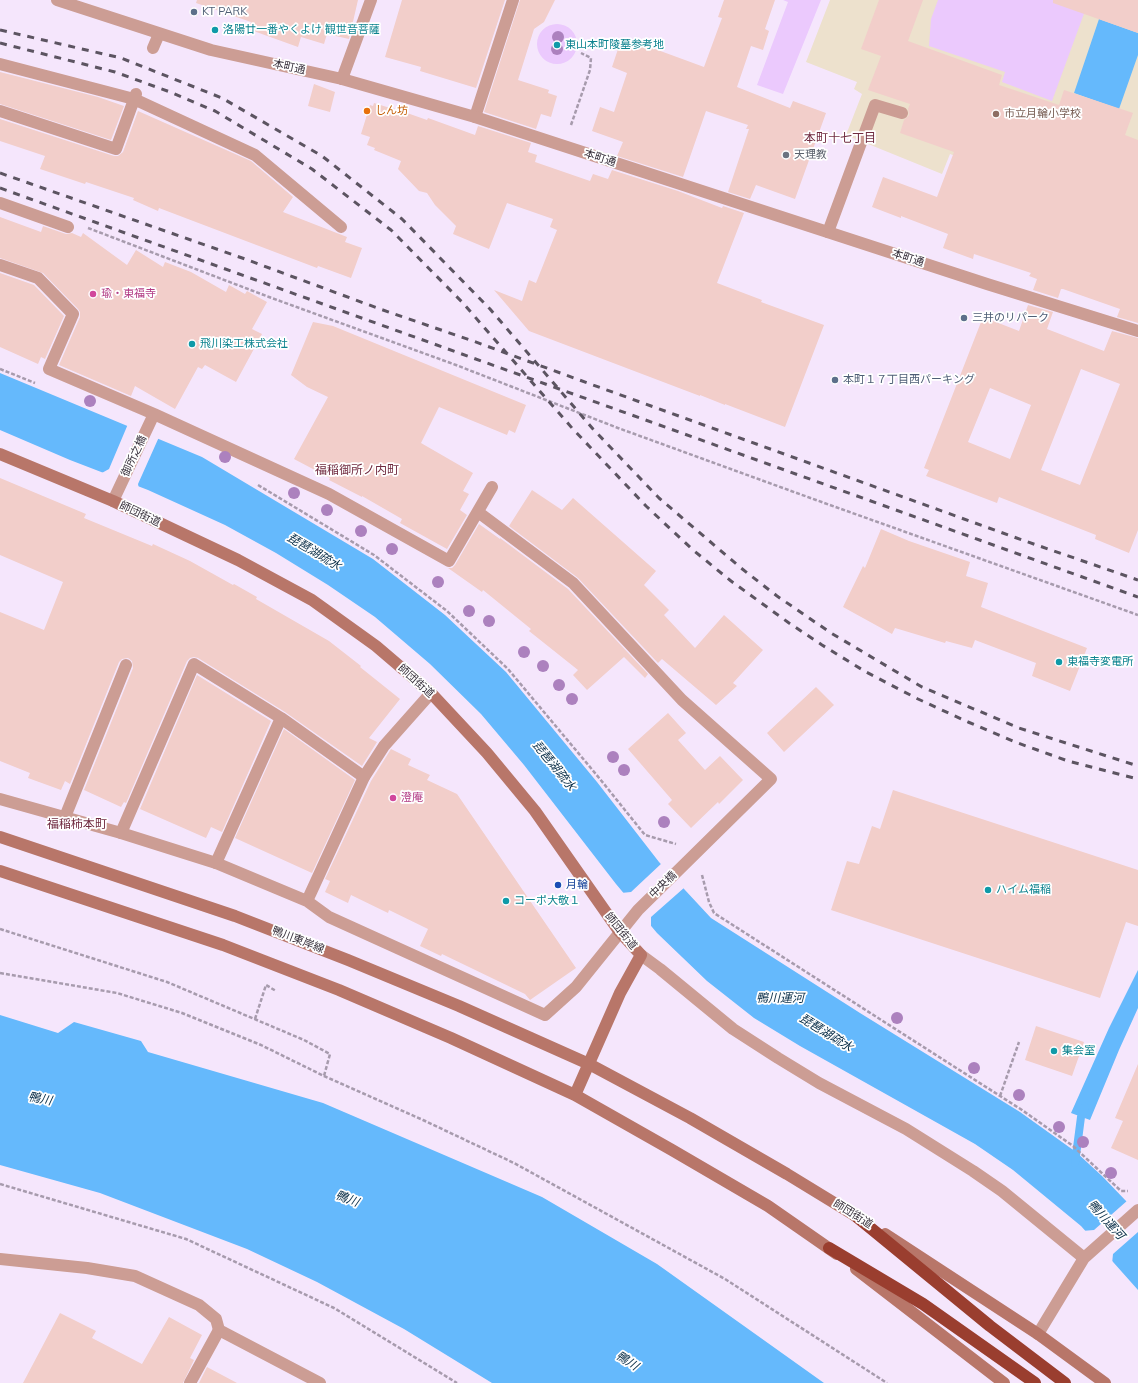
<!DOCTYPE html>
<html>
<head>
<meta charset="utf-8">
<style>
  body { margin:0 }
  canvas { display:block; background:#f5e6fc }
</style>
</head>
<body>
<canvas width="1138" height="1383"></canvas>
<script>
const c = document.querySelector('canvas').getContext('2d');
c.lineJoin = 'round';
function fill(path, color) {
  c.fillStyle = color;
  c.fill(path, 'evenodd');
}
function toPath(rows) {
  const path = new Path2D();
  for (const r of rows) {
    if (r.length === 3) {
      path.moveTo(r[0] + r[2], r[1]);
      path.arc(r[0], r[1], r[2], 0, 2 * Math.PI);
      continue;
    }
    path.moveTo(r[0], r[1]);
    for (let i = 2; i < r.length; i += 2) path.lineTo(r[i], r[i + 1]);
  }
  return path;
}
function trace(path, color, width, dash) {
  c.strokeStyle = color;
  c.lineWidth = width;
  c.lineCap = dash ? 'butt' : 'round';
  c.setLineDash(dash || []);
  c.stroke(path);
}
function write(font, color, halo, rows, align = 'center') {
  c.font = font + ' Mulish,"Noto Sans JP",sans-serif';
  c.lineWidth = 3.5;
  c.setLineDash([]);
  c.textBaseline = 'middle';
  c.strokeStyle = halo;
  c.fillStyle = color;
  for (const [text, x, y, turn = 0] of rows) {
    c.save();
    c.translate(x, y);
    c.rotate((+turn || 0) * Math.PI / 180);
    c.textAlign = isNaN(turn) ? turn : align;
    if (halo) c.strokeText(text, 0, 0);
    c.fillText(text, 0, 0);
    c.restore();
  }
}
fill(toPath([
  [830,0,1138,0,1138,223,950,154,942,174,846,135,862,94,854,89,857,82,806,62]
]), '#ede1cd');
fill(toPath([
  [783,0,821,0,783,94,757,85,788,2],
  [938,0,1089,0,1052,101,1002,82,1005,72,929,46,931,19],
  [557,44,20]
]), '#ebc9fd');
fill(toPath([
  [1099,19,1138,33,1138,55,1119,109,1074,93],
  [0,373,202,457,373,559,445,615,506,672,597,782,659,862,711,918,860,1013,1020,1112,1076,1152,1102,1176,1127,1202,1138,1216,1138,1290,1081,1226,1013,1170,975,1144,800,1046,754,1018,707,981,657,933,616,884,524,765,481,714,430,664,375,617,328,585,276,553,225,525,148,490,70,460,0,430],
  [1138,970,1138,1008,1119,1050,1090,1120,1071,1113,1109,1028],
  [0,1015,58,1033,74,1022,141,1041,148,1052,323,1103,542,1197,657,1264,824,1383,492,1383,404,1329,317,1282,247,1249,100,1193,0,1165]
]), '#65b9fc');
fill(toPath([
  [128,424,159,437,138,484,139,489,100,474,109,469],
  [662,863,685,887,651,917,651,929,621,893,631,892],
  [1128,1200,1138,1213,1138,1232,1113,1254,1112,1264,1082,1231,1094,1230]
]), '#f5e6fc');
trace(toPath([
  [1075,1163,1081,1117,1085,1107]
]), '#65b9fc', 8);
fill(toPath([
  [197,0,358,0,349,39,327,34,324,44,301,37,298,47,248,29,251,22,196,3],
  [402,0,505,0,476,88,420,71,421,67,385,57],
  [520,0,555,0,544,22,534,29,518,80,549,90,548,93,557,96,551,117,541,114,536,129,484,112],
  [724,0,775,0,765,29,769,31,763,50,751,46,737,87,790,108,793,101,826,113,795,199,756,185,750,199,728,192,749,129,746,129,748,125,706,111,683,177,617,156,623,142,592,131,600,107,614,112,627,73,612,67,621,40,637,45,638,44,655,49,704,67,722,18,718,17],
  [879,0,923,0,908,41,1002,75,999,85,1059,105,1064,90,1133,113,1125,135,1138,140,1138,323,1117,317,1120,309,1063,289,1061,289,1058,298,1033,290,1037,279,1029,276,1031,273,974,254,973,259,943,248,948,234,901,216,901,218,872,207,883,177,937,197,954,152,900,133,904,120,909,115,908,109,910,104,868,90,881,56,861,49],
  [1053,0,1138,0,1138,33,1053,3],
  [0,72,98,97,124,106,111,140,0,104],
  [314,84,335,92,330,112,308,106],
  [374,103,390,108,390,107,427,120,428,118,475,135,478,126,531,143,528,152,537,155,535,162,590,181,593,174,608,179,612,170,678,191,722,208,723,206,744,213,717,283,762,300,761,302,824,325,785,427,725,404,725,405,700,395,700,396,529,331,494,290,522,301,529,280,536,283,557,230,550,227,553,219,507,203,489,249,453,234,456,226,435,205,427,193,419,191,398,169,401,161,374,150,375,148,367,145,370,137,361,134,370,105,373,106],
  [138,111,251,161,293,197,283,212,347,237,345,242,362,248,351,278,318,266,317,268,159,208,158,211,133,200,134,198,86,182,85,184,40,169,45,156,0,141,0,119,114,156,118,156,123,152],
  [0,217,41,232,43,226,66,234,72,233,81,237,83,233,127,265,136,250,163,267,165,262,191,272,226,292,229,285,245,294,247,291,267,302,252,329,262,334,236,382,205,365,202,369,198,367,175,409,135,386,131,396,59,365,80,317,80,312,78,309,43,273,0,258],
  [0,273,34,285,64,316,45,359,41,357,38,364,0,347],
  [1028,305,1053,312,1047,329,1104,351,1112,331,1138,338,1138,530,1129,553,1095,539,1096,535,999,497,997,503,926,476,929,470,924,468,983,317,1019,331],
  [1081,369,1120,384,1080,485,1041,470],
  [990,388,1031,405,1010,459,968,442],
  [313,322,333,326,526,405,515,433,509,430,507,435,439,407,421,443,473,473,463,491,469,494,460,510,467,515,447,549,400,523,402,519,362,496,362,497,329,480,330,478,294,459,328,397,307,387,291,375],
  [0,478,86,514,84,518,152,546,153,544,190,561,233,585,234,584,257,597,256,599,329,641,361,666,360,667,400,699,369,738,377,742,362,766,285,712,198,658,194,657,190,658,187,661,126,803,124,802,121,807,84,790,133,668,132,661,128,658,122,659,119,662,70,784,65,781,61,790,28,778,30,773,0,761,0,612,44,630,63,582,0,555],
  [532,490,562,510,573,498,656,571,644,585,669,610,664,615,695,648,724,615,763,650,733,683,737,686,716,705,662,659,658,663,578,578,509,526],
  [479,524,500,539,500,538,568,589,648,674,645,678,624,657,587,690,573,675,578,670,529,631,531,629,483,590,482,592,448,568,452,568,455,565],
  [881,529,909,541,970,562,966,576,988,583,981,607,1087,648,1070,691,1032,676,1036,663,975,640,972,648,946,641,945,643,895,628,892,634,843,607,863,566,865,568],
  [197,675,271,721,222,832,211,827,206,838,140,809],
  [816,687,834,705,784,752,767,733],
  [668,713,686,733,678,740,705,770,720,756,743,780,719,804,718,802,691,828,668,804,672,800,628,749],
  [284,729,355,780,312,873,235,838],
  [391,749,411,759,408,765,430,775,427,780,457,794,576,968,530,1000,525,994,442,954,441,956,420,946,428,929,389,910,388,913,351,895,348,903,325,892,330,881,325,879,371,781],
  [893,790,1138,870,1138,926,1126,922,1100,998,831,910,847,861,859,864,872,826,880,829],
  [1036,1026,1084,1042,1072,1076,1025,1060],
  [1138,1064,1138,1160,1111,1148,1123,1121,1115,1118],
  [60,1313,96,1331,92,1338,142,1364,169,1317,202,1335,190,1358,194,1360,183,1383,23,1383],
  [207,1367,237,1383,199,1383]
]), '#f2ceca');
trace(toPath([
  [571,125,590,70,591,58,581,53],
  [88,228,269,297,456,365,618,428,816,500,1138,615],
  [0,369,35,383],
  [258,485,374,555,447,611,508,669,600,779,645,835,676,844],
  [702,875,709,902,714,913,1022,1110,1073,1146,1121,1191,1128,1191],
  [0,929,167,982,304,1040,330,1054,324,1076],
  [0,973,117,993,182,1013,261,1045,324,1076,423,1120,514,1163,725,1279,887,1383],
  [255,1019,266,985,276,991],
  [1000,1096,1019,1042],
  [0,1184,186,1239,334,1308,457,1383]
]), '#a79bad', 2.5, [4, 2]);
trace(toPath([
  [153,48,159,34],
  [0,64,134,99,255,155,341,227],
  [342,79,371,0],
  [0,111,116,149,136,94],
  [475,117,513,0],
  [0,203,68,227],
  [828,232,875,105,902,113],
  [65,817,126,665],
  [121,833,194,664,281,718,364,777],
  [216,863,281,718],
  [190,1383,219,1330]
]), '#cc9d94', 12);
trace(toPath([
  [57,0,211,50,342,79,475,117,987,284,1138,331],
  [0,265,38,278,73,314,49,369,154,414,329,494,449,561,492,487],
  [113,501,154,414],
  [0,799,121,833,216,863,307,901,329,917,545,1015,576,987,638,910,771,779,682,700,573,583,478,512],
  [307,901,364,777,384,746,431,693],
  [641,955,660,969,733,1029,778,1058,819,1083,906,1129,973,1171,1002,1191,1084,1258],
  [0,1259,87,1268,135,1276,199,1305,216,1319,219,1330,320,1383],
  [1038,1334,1084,1258,1138,1210]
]), '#cc9d94', 12);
trace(toPath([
  [0,454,113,501,238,560,312,600,376,646,431,693,487,753,535,811,619,931,641,955,620,993,575,1095],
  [0,837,235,916,348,960,459,1006,589,1064,690,1118,787,1174,859,1218],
  [0,871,223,945,339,990,451,1038,575,1095,672,1150,768,1206,837,1254],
  [885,1234,1038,1334,1105,1383],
  [856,1269,1004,1383]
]), '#b87669', 12);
trace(toPath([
  [851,1212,990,1326,1065,1383],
  [829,1248,923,1304,1035,1383]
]), '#9a3e2f', 12);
trace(toPath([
  [0,30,121,58,222,98,322,156,402,219,490,309,593,429,659,498,741,568,777,596,831,633,922,687,1019,728,1138,766],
  [0,43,115,72,170,92,215,111,312,169,391,230,462,302,572,428,646,506,693,550,731,581,789,623,822,645,866,672,918,699,968,722,1015,742,1068,761,1138,779],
  [0,173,245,259,380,309,473,341,593,385,1025,541,1138,580],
  [0,188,1138,597]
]), '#5c5461', 3, [7, 7]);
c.fillStyle = '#ac81be';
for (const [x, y] of [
  [558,37],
  [557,49],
  [90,401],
  [225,457],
  [294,493],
  [327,510],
  [361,531],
  [392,549],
  [438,582],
  [469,611],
  [489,621],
  [524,652],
  [543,666],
  [559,685],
  [572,699],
  [613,757],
  [624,770],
  [664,822],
  [897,1018],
  [974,1068],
  [1019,1095],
  [1059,1127],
  [1083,1142],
  [1111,1173]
]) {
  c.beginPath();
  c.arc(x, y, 6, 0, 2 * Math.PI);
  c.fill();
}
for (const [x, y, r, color] of [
  [194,12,4,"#5c6f8a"],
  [215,30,4,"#0f9aa8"],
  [557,45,4,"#0f9aa8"],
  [367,111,4,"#e8710a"],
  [996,114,4,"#8d6e63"],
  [786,155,4,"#6b7280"],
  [93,294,4,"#d1479c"],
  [964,318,4,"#5c6f8a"],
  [192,344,4,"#0f9aa8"],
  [835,380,4,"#5c6f8a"],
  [1059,662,4,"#0f9aa8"],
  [393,798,4,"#d1479c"],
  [558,885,4,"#1a4fb4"],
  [988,890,4,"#0f9aa8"],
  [506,901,4,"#0f9aa8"],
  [1054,1051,4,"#0f9aa8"]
]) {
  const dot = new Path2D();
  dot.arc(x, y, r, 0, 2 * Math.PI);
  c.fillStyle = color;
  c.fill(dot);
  trace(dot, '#fff', 1.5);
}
write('11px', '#4e5e75', '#fff', [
  ["KT PARK",202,12],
  ["三井のリパーク",972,318],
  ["本町１７丁目西パーキング",843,380]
], 'left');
write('11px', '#0d838f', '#fff', [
  ["洛陽廿一番やくよけ 観世音菩薩",223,30],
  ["東山本町陵墓参考地",565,45],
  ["飛川染工株式会社",200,344],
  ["東福寺変電所",1067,662],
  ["ハイム福稲",996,890],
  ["コーポ大敬１",514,901],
  ["集会室",1062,1051]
], 'left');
write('11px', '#38313c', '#fff', [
  ["本町通",289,67,12],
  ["本町通",600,158,18],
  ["本町通",908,258,18],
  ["御所之橋",134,456,-65],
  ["師団街道",140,514,25],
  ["師団街道",416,681,42],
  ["中央橋",663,885,-44],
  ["師団街道",621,931,51],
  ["鴨川東岸線",298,940,21],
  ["師団街道",853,1214,32]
]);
write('11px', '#c56008', '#fff', [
  ["しん坊",375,111]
], 'left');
write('11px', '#785e54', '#fff', [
  ["市立月輪小学校",1004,114]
], 'left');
write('11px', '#5b616d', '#fff', [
  ["天理教",794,155]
], 'left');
write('11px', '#b23c85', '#fff', [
  ["瑜・東福寺",101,294],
  ["澄庵",401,798]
], 'left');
write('11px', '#164399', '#fff', [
  ["月輪",566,885]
], 'left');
write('12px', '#702b40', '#fff', [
  ["本町十七丁目",840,138],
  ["福稲御所ノ内町",357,470],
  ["福稲柿本町",77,824]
]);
write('italic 12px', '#072c46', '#fff', [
  ["琵琶湖疏水",314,552,31],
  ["琵琶湖疏水",554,766,51],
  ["鴨川運河",780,998],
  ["琵琶湖疏水",826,1033,32],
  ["鴨川",40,1099,11],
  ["鴨川",347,1199,21],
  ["鴨川運河",1106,1220,48],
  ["鴨川",627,1361,33]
]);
</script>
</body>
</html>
